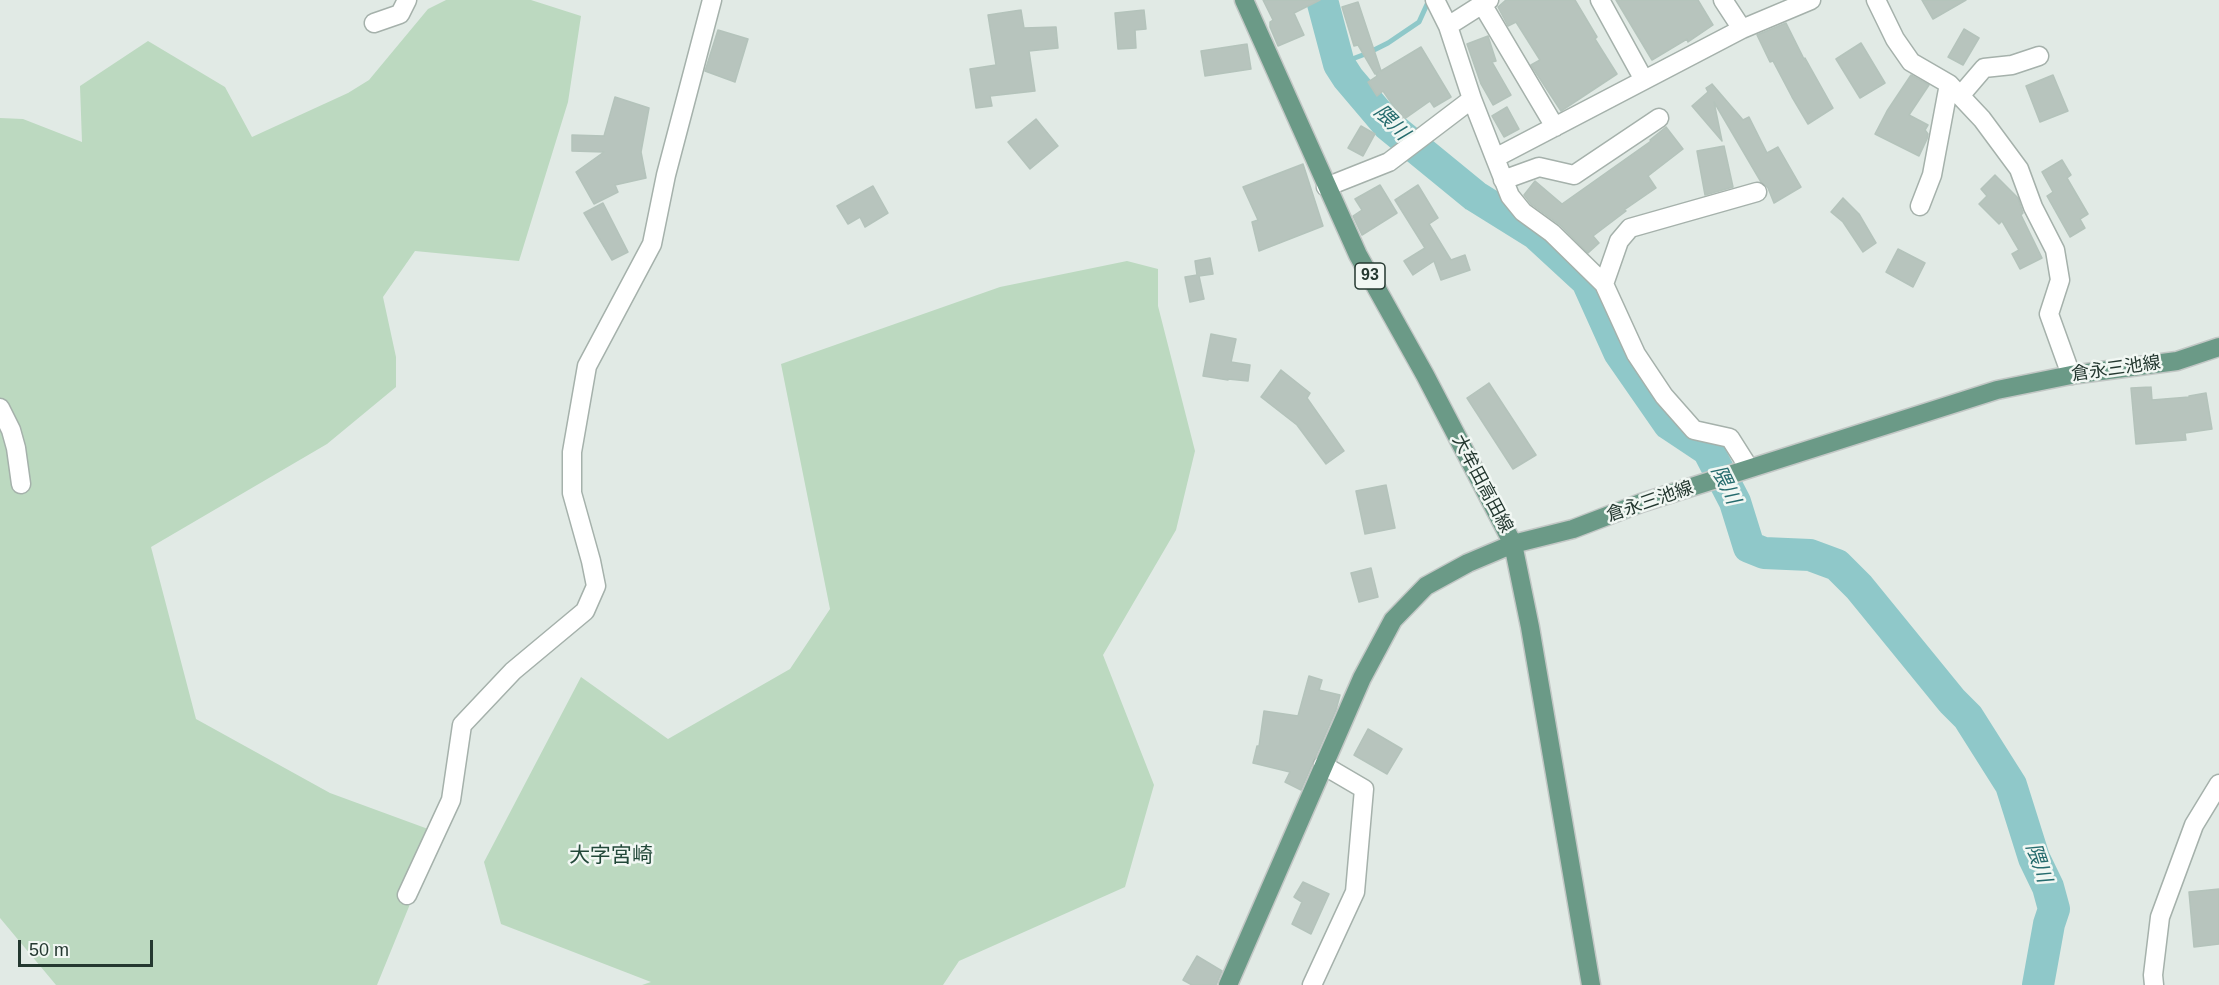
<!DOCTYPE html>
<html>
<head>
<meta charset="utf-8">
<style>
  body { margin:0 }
  #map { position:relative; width:2219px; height:985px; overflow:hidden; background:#e1eae5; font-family:Helvetica,sans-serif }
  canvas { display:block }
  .scale { position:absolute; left:18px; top:940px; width:135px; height:27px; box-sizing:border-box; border:3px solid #243830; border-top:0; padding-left:8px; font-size:18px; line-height:21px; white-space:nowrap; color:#243830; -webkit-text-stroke:4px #f1f7f3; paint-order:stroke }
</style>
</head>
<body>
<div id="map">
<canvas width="2219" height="985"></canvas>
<div class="scale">50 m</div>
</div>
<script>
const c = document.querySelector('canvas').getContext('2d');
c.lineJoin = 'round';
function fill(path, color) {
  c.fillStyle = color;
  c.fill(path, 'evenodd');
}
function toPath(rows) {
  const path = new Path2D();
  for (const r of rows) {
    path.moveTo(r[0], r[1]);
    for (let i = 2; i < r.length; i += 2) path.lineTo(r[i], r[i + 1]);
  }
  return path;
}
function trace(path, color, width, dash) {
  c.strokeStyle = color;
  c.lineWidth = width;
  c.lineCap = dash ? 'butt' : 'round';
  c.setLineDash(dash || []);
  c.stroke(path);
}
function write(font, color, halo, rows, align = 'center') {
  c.font = font + ' Helvetica,"Noto Sans JP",sans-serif';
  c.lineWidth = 5;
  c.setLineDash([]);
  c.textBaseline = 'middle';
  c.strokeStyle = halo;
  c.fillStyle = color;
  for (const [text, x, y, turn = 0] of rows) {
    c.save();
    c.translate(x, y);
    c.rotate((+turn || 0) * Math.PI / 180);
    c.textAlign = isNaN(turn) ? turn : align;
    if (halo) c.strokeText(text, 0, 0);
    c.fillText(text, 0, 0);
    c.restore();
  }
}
fill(toPath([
  [446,0,531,0,581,16,568,102,519,261,415,251,383,297,396,357,396,387,327,444,151,547,196,719,330,793,439,833,377,985,56,985,0,918,0,118,23,119,82,142,80,86,148,41,225,87,252,137,348,93,369,80,428,9],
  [1127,261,1158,269,1158,306,1195,451,1176,530,1103,655,1154,785,1125,887,959,961,943,985,642,985,651,982,501,924,484,862,581,677,668,739,790,669,830,609,781,364,1000,287]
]), '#bcd9c0');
trace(toPath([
  [1339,64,1368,53,1388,43,1419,22,1429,0]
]), '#8fc8c9', 5);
trace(toPath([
  [1322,0,1339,64,1348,78,1387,124,1475,196,1536,234,1587,281,1619,352,1669,424,1708,450,1735,502,1749,547,1764,553,1810,555,1837,565,1859,587,1952,701,1968,717,2011,785,2034,858,2048,887,2054,909,2049,924,2038,985]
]), '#8fc8c9', 32);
const building = toPath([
  [1263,0,1320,0,1294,13,1304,35,1278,46,1270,27,1270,22,1273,20,1263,0],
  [1506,0,1575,0,1597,37,1595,39,1617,74,1561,111,1531,65,1540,60,1516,22,1508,26,1498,7,1506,0],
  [1616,0,1698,0,1713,25,1688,42,1687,39,1652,60,1616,0],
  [1922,0,1966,0,1933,19,1922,0],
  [1358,2,1381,71,1421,47,1451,97,1434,107,1430,101,1403,120,1383,91,1377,96,1368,82,1377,76,1376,74,1378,72,1375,74,1358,45,1354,46,1342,7,1358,2],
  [1021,10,1024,28,1056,27,1058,48,1029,51,1035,91,990,96,992,106,976,108,970,69,996,65,988,15,1021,10],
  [1144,10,1146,29,1135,30,1136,48,1118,49,1115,13,1144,10],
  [1786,23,1804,59,1805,58,1833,108,1808,124,1792,97,1773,61,1770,62,1757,35,1786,23],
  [1964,29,1979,38,1963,65,1948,57,1964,29],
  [718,30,748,39,735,82,705,71,718,30],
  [1488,36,1496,61,1492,62,1511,95,1493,105,1481,84,1467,44,1488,36],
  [1861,43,1885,83,1860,98,1836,59,1861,43],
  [1247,44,1251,69,1205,76,1201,51,1247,44],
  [1911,75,1929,85,1909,115,1928,125,1925,130,1928,134,1927,139,1919,156,1875,134,1887,111,1911,75],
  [2053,75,2068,111,2040,122,2026,86,2053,75],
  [1712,84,1743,120,1749,117,1767,153,1778,147,1801,187,1774,203,1768,188,1761,182,1714,102,1722,141,1692,106,1708,92,1706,88,1712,84],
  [615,97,649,108,641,152,646,178,615,185,618,192,594,204,576,172,604,152,572,151,572,135,604,136,615,97],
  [1507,107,1519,129,1504,137,1492,116,1507,107],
  [1036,119,1058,146,1030,169,1008,142,1036,119],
  [1361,126,1375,134,1363,156,1348,148,1361,126],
  [1666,127,1683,149,1648,176,1656,188,1624,210,1626,211,1593,236,1599,243,1588,253,1560,225,1531,204,1524,195,1535,181,1562,204,1651,141,1650,140,1666,127],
  [1724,146,1733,187,1705,195,1697,151,1724,146],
  [2062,160,2071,175,2067,178,2088,214,2080,219,2085,228,2070,237,2047,196,2053,192,2042,172,2062,160],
  [1303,164,1323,226,1259,251,1252,222,1258,220,1243,187,1303,164],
  [1995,175,2018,198,2023,213,2021,215,2042,258,2020,269,2012,254,2019,250,2002,221,1999,224,1979,204,1987,196,1981,189,1995,175],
  [1380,185,1397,213,1362,235,1353,216,1362,210,1355,199,1380,185],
  [1418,185,1438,218,1429,224,1451,260,1465,255,1470,270,1441,280,1434,261,1413,275,1404,261,1425,248,1395,200,1418,185],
  [873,186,888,213,865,227,860,217,848,224,837,206,873,186],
  [1843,198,1859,214,1876,243,1863,252,1843,222,1831,212,1843,198],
  [603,203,628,252,612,260,584,213,603,203],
  [1898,249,1925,263,1913,287,1886,272,1898,249],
  [1210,258,1213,274,1199,276,1204,299,1190,302,1185,277,1197,275,1195,261,1210,258],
  [1211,334,1236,339,1231,362,1250,365,1248,381,1228,379,1228,380,1203,376,1211,334],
  [1281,370,1310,393,1307,398,1344,451,1326,464,1297,425,1261,397,1281,370],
  [1489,383,1536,455,1513,469,1467,398,1489,383],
  [2151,387,2152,400,2189,397,2189,396,2206,393,2212,429,2185,433,2186,440,2136,444,2131,388,2151,387],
  [1386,485,1395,528,1365,534,1356,491,1386,485],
  [1371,568,1378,597,1359,602,1351,573,1371,568],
  [1309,676,1322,680,1319,690,1340,695,1336,710,1301,790,1285,782,1290,772,1253,763,1257,746,1259,746,1264,711,1298,716,1309,676],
  [1368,729,1402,749,1387,774,1354,755,1368,729],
  [1303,882,1329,894,1311,934,1292,924,1302,902,1294,897,1303,882],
  [2219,889,2219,944,2194,947,2189,892,2219,889],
  [1197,956,1222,971,1216,985,1192,985,1183,980,1197,956]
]);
fill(building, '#b7c4bd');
trace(building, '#b4c3bb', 1.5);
const minor = toPath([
  [1435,0,1448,26],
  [1489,0,1448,26,1472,99,1495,158,1742,29,1811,0],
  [1600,0,1644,80],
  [1723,0,1742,29],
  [1876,0,1895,39,1911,62,1949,84,1982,119,2019,169,2033,207,2055,250,2060,280,2049,314,2071,375],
  [1482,4,1555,127],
  [374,23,400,14,407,0],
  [1960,96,1984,68,2012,65,2039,56],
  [1495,158,1510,196,1523,212,1552,233,1604,284,1636,354,1664,396,1694,430,1730,438,1749,468],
  [1503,180,1539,167,1574,175,1659,118],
  [1326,187,1389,162,1472,99],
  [1920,206,1932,175,1949,84],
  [1604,284,1619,241,1630,228,1757,192],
  [0,408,11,430,16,448,21,484],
  [407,895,451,800,462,725,513,671,585,611,596,586,591,561,572,493,572,452,587,366,652,244,666,175,712,0],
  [1312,985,1355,892,1364,789,1323,765],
  [2154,985,2153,975,2160,917,2194,825,2219,784]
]);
const major = toPath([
  [1244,0,1358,255,1425,375,1513,544,1530,627,1591,985],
  [1228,985,1362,678,1393,620,1426,586,1468,563,1513,544,1573,529,1641,503,1997,390,2071,375,2177,361,2219,347]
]);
trace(minor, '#a5b1ab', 21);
trace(major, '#c2c7c5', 21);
trace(minor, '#fff', 18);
trace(major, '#6b9a87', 18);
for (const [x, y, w] of [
  [1370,276,30]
]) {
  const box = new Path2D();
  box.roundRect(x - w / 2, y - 13, w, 26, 4.5);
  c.fillStyle = '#f1f7f3';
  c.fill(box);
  trace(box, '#243830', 1.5);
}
write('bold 16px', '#243830', null, [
  ["93",1370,276]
]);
write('18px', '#243830', '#f1f7f3', [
  ["倉永三池線",2116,369,-8],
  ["大牟田高田線",1482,484,62],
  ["倉永三池線",1650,502,-19]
]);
write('italic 20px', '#256b6d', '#f1f7f3', [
  ["隈川",1391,123,45],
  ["隈川",1725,485,64],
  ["隈川",2038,863,71]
]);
write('21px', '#224839', '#f1f7f3', [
  ["大字宮崎",611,856]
]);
</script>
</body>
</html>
